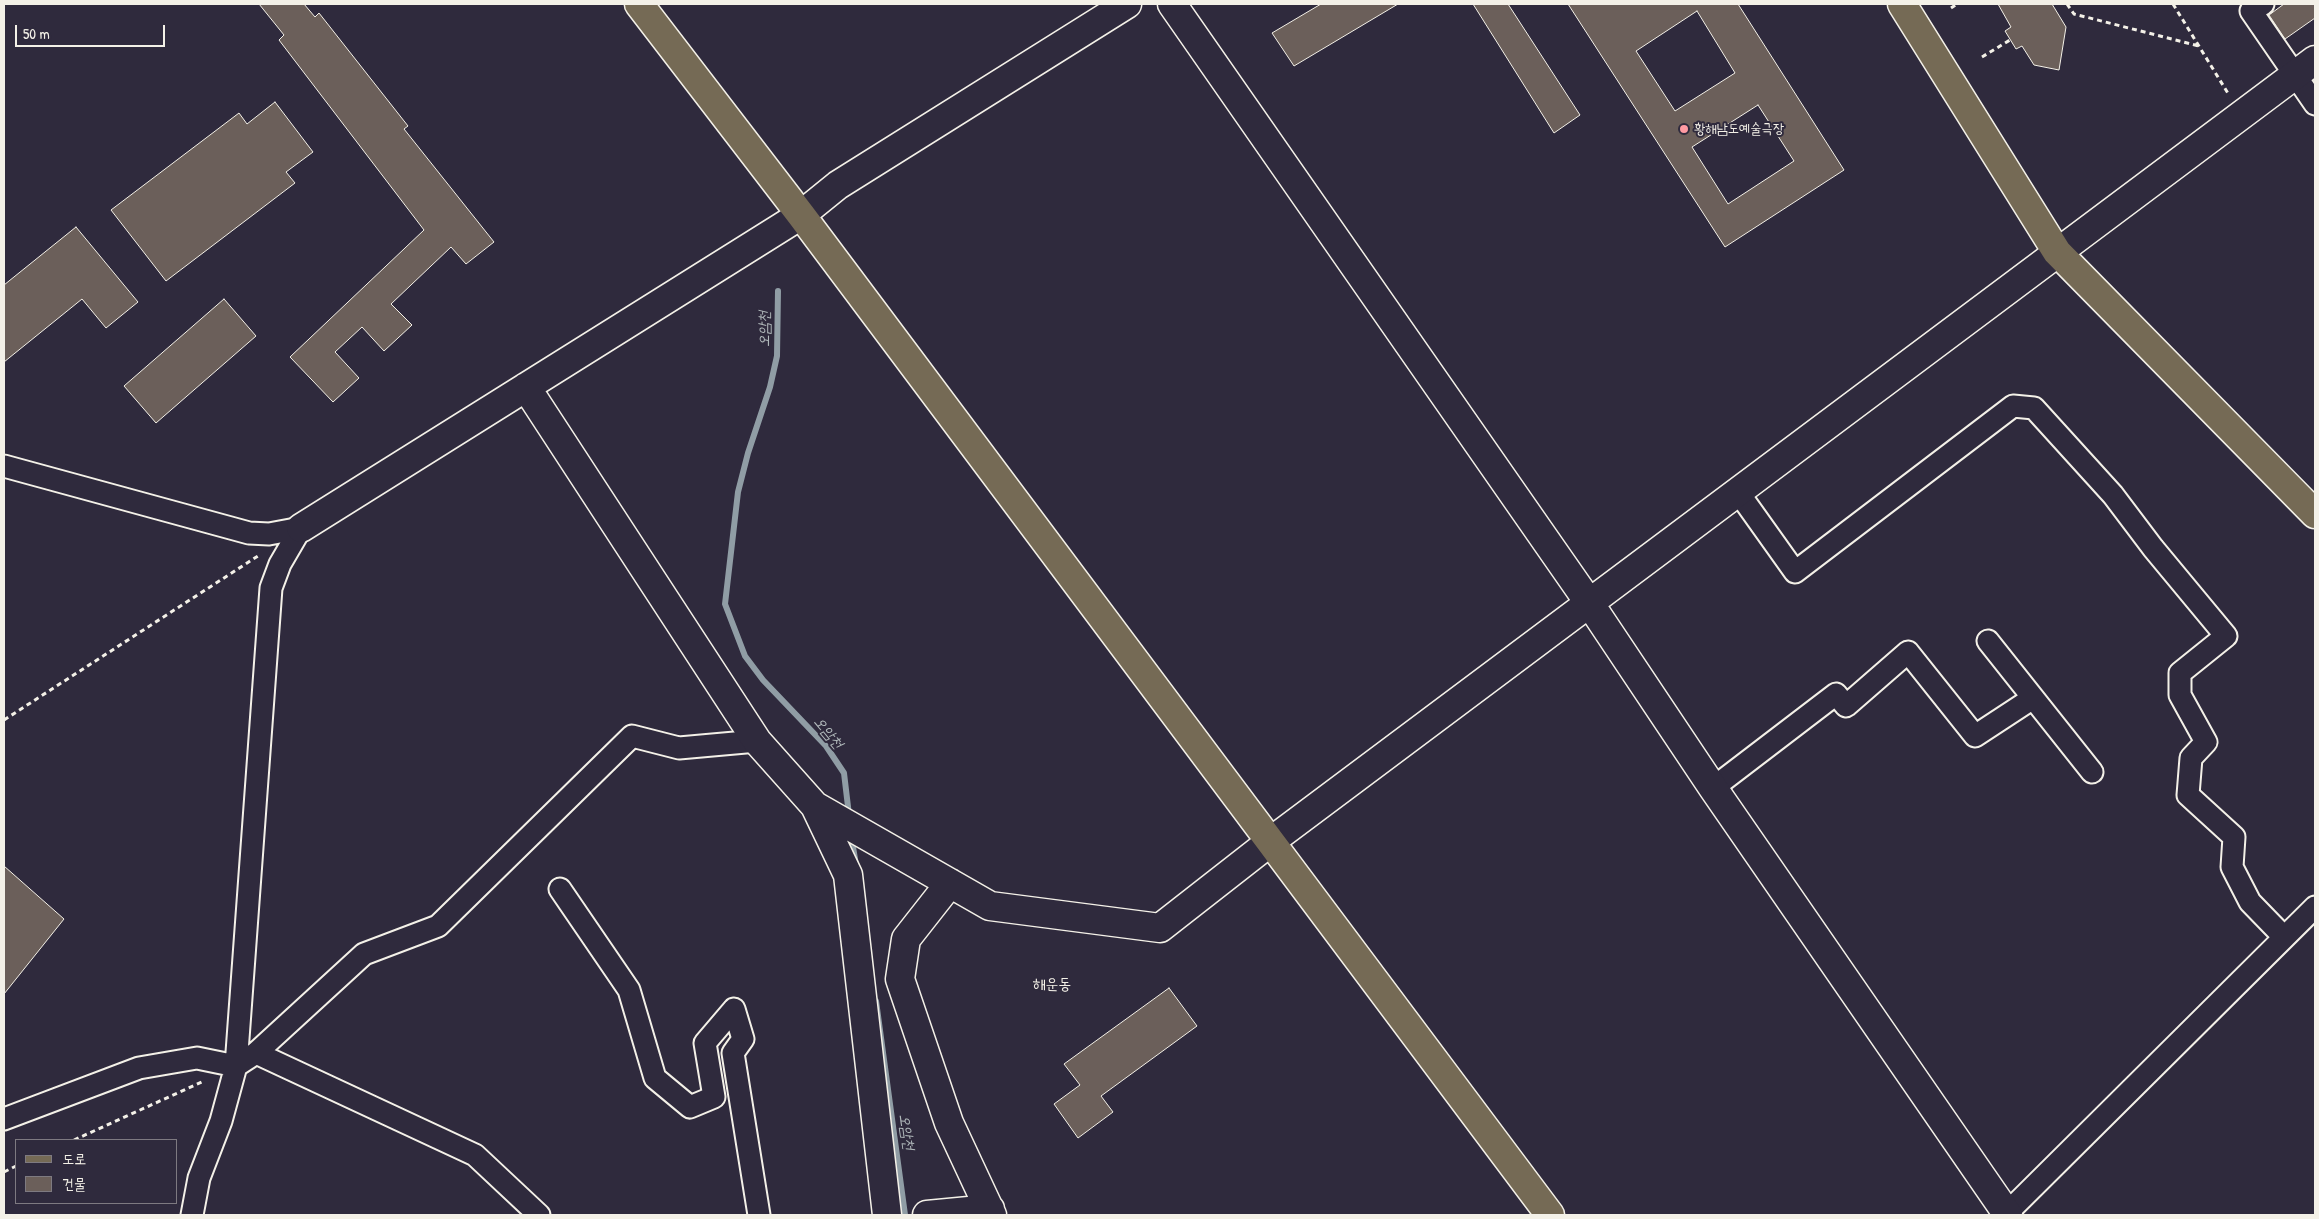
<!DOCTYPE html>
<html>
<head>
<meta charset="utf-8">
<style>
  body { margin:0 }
  #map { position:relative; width:2319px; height:1219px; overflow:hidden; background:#2f2a3d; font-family:"Patrick Hand","Poor Story",sans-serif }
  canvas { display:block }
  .frame { position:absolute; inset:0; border:5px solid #f4f1e8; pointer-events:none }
  .legend { position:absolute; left:15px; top:1139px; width:162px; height:65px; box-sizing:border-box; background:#2f2a3d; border:1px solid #7e7a81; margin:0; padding:6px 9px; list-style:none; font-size:15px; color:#f4f1e8 }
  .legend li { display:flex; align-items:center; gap:10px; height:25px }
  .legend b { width:25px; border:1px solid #7e7a81 }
  .scale { position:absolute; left:15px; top:25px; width:150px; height:22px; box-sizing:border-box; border:2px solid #f4f1e8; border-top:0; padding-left:6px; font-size:15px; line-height:18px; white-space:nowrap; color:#f4f1e8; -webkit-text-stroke:4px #2f2a3d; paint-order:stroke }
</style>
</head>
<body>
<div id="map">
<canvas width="2319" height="1219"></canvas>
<div class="frame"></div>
<ul class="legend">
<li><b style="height:6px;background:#756a55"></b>도로</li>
<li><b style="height:14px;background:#6b5f5a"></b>건물</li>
</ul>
<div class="scale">50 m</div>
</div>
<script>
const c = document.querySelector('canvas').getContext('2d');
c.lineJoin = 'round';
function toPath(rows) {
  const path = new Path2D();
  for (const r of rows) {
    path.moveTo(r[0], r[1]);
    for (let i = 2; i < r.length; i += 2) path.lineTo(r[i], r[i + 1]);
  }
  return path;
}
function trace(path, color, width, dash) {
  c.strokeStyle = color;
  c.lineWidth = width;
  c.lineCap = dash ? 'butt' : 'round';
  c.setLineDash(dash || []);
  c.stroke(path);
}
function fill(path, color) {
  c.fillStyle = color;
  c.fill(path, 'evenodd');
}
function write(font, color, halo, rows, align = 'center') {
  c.font = font + ' "Patrick Hand","Poor Story",sans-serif';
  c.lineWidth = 4;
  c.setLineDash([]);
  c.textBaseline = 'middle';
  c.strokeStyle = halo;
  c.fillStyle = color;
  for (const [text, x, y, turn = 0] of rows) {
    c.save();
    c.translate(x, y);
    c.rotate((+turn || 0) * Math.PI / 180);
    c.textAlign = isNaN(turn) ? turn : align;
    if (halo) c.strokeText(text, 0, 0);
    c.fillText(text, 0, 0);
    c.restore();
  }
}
trace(toPath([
  [778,291,777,356,770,387,748,453,738,492,725,604,745,656,763,680,826,746,844,773,849,815],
  [851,835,856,865],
  [876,1001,905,1215]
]), '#909da5', 6);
const building = toPath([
  [259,4,304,4,315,17,319,13,408,126,404,129,494,242,466,264,451,247,391,304,412,325,384,351,362,327,335,352,359,378,333,402,290,357,424,230,279,40,284,35,259,4],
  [1321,4,1398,4,1294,66,1272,33,1321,4],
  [1473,4,1508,4,1580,115,1554,133,1473,4],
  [1568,4,1738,4,1844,170,1725,247,1568,4],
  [1697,11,1735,73,1675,111,1636,51,1697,11],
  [1758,105,1794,161,1728,204,1692,147,1758,105],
  [1998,4,2052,4,2066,27,2059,70,2034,65,2022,46,2016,49,2005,31,2011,27,1998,4],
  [2284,4,2315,4,2315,18,2285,39,2269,15,2284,4],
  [275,102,313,152,286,172,295,183,166,281,111,210,239,113,247,124,275,102],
  [76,227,138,302,106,328,82,299,4,362,4,285,76,227],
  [224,299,256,336,156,423,124,386,224,299],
  [4,866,64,919,4,994,4,866],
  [1169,988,1197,1026,1101,1096,1113,1112,1078,1138,1054,1104,1080,1085,1064,1064,1169,988]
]);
fill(building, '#6b5f5a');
trace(building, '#f4f1e8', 1);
const street = toPath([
  [2263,4,2251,11,2315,104],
  [4,466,249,533,269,534,301,528],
  [1738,492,1795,572,2013,406,2034,408,2113,495,2153,548,2226,636,2180,673,2180,695,2206,742,2191,758,2188,795,2234,837,2232,867,2250,902,2284,937],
  [1988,641,2092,772],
  [1713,788,1836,694,1846,706,1908,652,1975,736,2033,698],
  [560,889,629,990,655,1078,690,1107,714,1097,705,1043,734,1009,743,1039,733,1053,759,1215],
  [256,1053,364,954,438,926,632,736,679,748,757,741],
  [4,1119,139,1068,197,1058,236,1066,256,1053,475,1155,539,1215],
  [2007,1213,2315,907],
  [192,1215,199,1178,221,1121,236,1066,271,588,280,564,301,528]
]);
const secondary = toPath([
  [1172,4,1590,604,1713,788,2008,1215],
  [526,387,757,741,815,806,990,906,1160,928,1270,842,2315,60],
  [301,528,801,215,838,185,1127,4],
  [815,806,848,875,887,1215],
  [950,883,906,939,900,979,949,1123,992,1215],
  [927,1215,990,1209]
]);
const primary = toPath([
  [639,4,801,215,1550,1215],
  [1902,4,2057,252,2315,514]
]);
trace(street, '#f4f1e8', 25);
trace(secondary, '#f4f1e8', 31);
trace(primary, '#f4f1e8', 31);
trace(toPath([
  [2067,4,2074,14,2199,46],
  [2173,4,2229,95],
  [1951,8,1957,4],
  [1982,57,2010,40],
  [4,720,261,554],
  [74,1140,204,1081],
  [4,1172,16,1166]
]), '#f4f1e8', 3, [5, 4]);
trace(street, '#2f2a3d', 21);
trace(secondary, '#2f2a3d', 28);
trace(primary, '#756a55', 28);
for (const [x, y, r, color] of [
  [1684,129,5,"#ff9aa2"]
]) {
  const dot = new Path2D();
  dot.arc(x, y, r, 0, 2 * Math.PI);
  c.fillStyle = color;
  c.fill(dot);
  trace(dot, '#2f2a3d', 2);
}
write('14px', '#f4f1e8', '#2f2a3d', [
  ["황해남도예술극장",1694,129]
], 'left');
write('italic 15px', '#b1b9bb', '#2f2a3d', [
  ["오암천",765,329,-90],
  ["오암천",828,733,50],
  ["오암천",906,1132,82]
]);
write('16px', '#f4f1e8', '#2f2a3d', [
  ["해운동",1052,985]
]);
</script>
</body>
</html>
